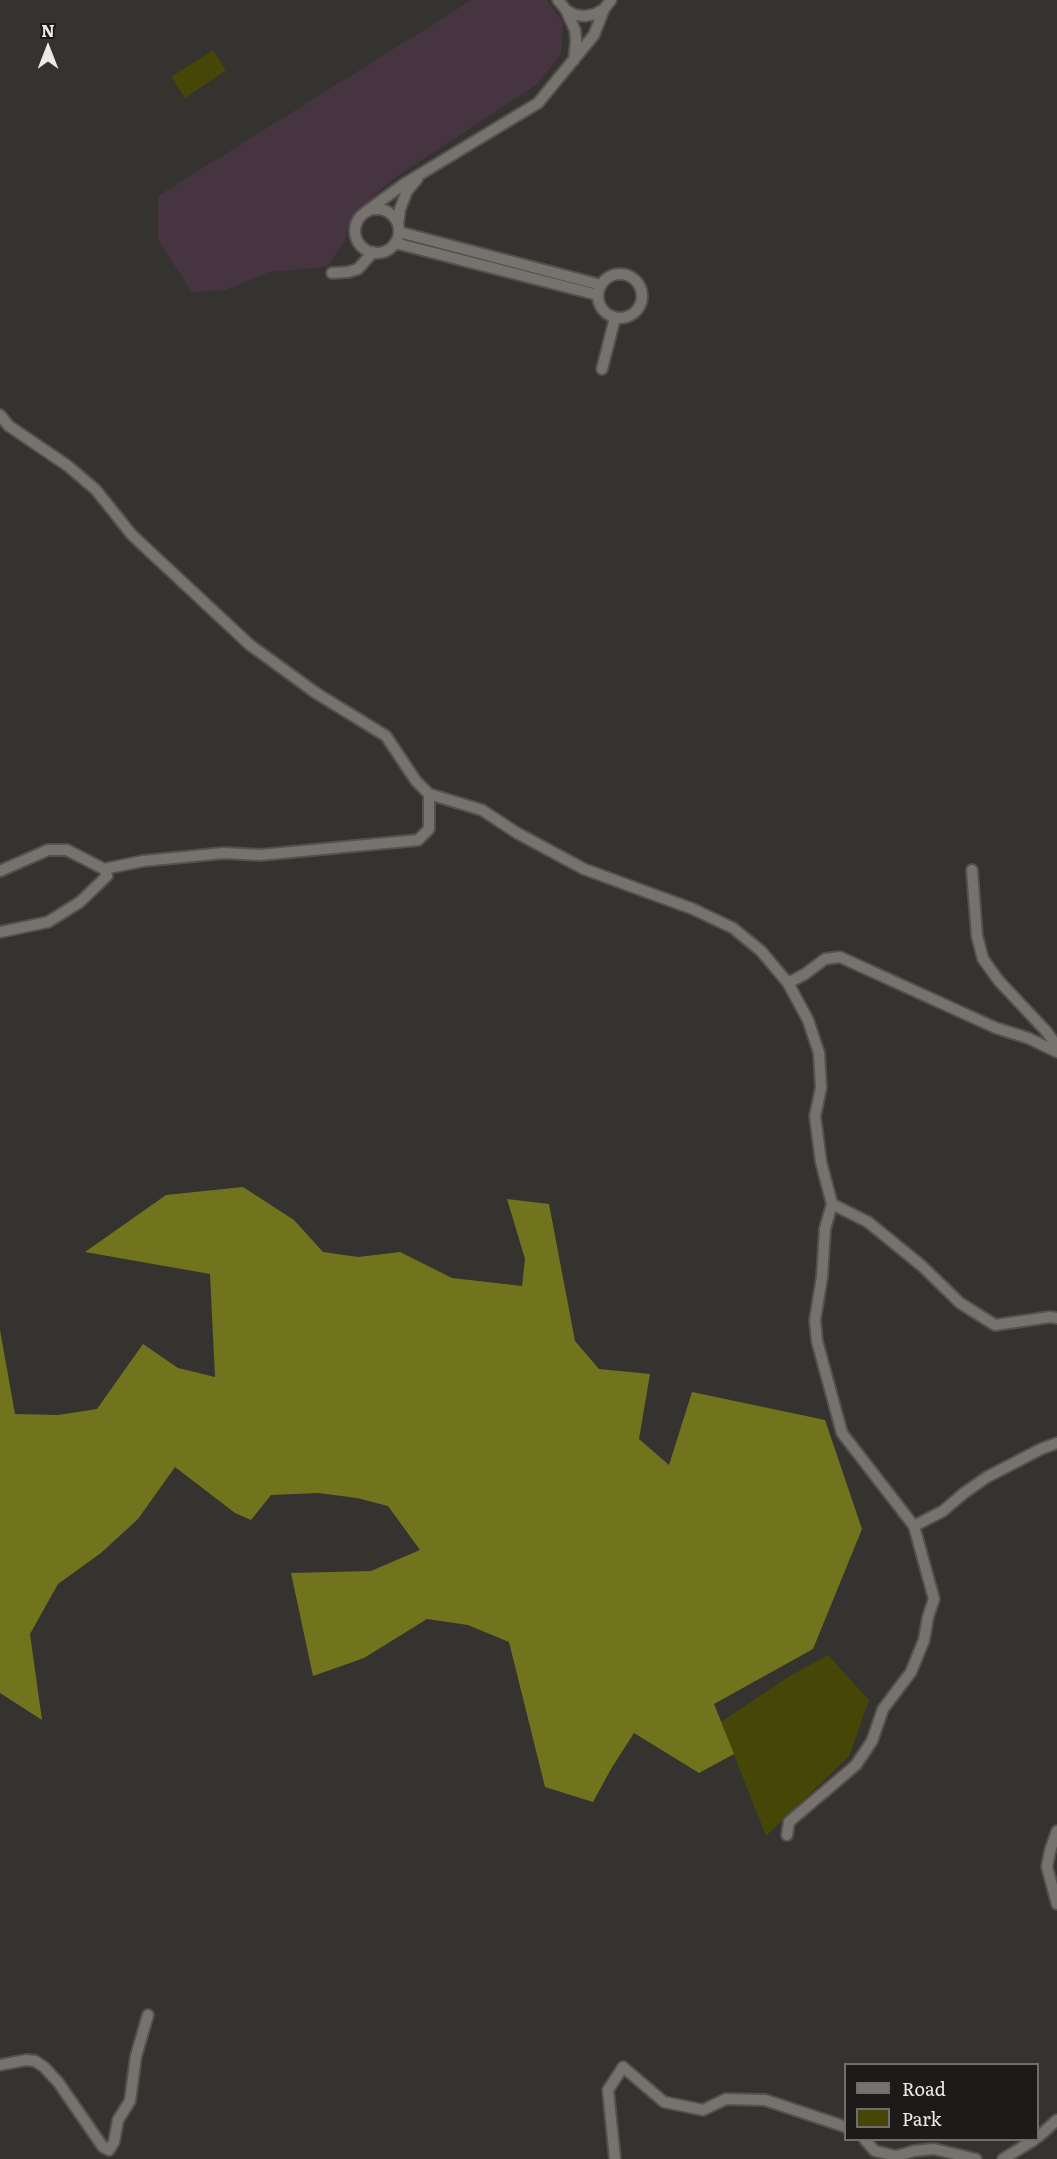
<!DOCTYPE html>
<html>
<head>
<meta charset="utf-8">
<style>
  body { margin:0 }
  #map { position:relative; width:1057px; height:2159px; overflow:hidden; background:#35332f; font-family:Literata,serif }
  canvas { display:block }
  .legend { position:absolute; left:844px; top:2063px; width:195px; height:78px; box-sizing:border-box; background:#1c1b19; border:2px solid #6f6e6c; margin:0; padding:8px 10px; list-style:none; font-size:18px; color:#eceae8 }
  .legend li { display:flex; align-items:center; gap:12px; height:30px }
  .legend b { width:30px; border:2px solid #6f6e6c }
  .north { position:absolute; left:18px; top:18px; width:60px; height:60px; -webkit-text-stroke:4px #1c1b19; paint-order:stroke; rotate:0deg; font-size:16px; font-weight:700; line-height:24px; text-align:center; color:#eceae8 }
  .north::after { content:''; display:block; margin:auto; width:21px; height:27px; background:#eceae8; clip-path:polygon(50% 0,100% 100%,50% 72%,0 100%) }
</style>
</head>
<body>
<div id="map">
<canvas width="1057" height="2159"></canvas>
<ul class="legend">
<li><b style="height:8px;background:#76736e"></b>Road</li>
<li><b style="height:16px;background:#464707"></b>Park</li>
</ul>
<div class="north">N</div>
</div>
<script>
const c = document.querySelector('canvas').getContext('2d');
c.lineJoin = 'round';
function fill(path, color) {
  c.fillStyle = color;
  c.fill(path, 'evenodd');
}
function toPath(rows) {
  const path = new Path2D();
  for (const r of rows) {
    if (r.length === 3) {
      path.moveTo(r[0] + r[2], r[1]);
      path.arc(r[0], r[1], r[2], 0, 2 * Math.PI);
      continue;
    }
    path.moveTo(r[0], r[1]);
    for (let i = 2; i < r.length; i += 2) path.lineTo(r[i], r[i + 1]);
  }
  return path;
}
function trace(path, color, width, dash) {
  c.strokeStyle = color;
  c.lineWidth = width;
  c.lineCap = dash ? 'butt' : 'round';
  c.setLineDash(dash || []);
  c.stroke(path);
}
fill(toPath([
  [472,0,547,0,563,22,561,54,536,85,390,181,351,218,344,242,327,267,269,272,225,290,192,292,158,240,158,196]
]), '#463541');
fill(toPath([
  [213,50,226,70,185,98,171,77],
  [828,1655,869,1700,849,1756,766,1836,721,1722,788,1677]
]), '#464707');
fill(toPath([
  [243,1187,294,1220,323,1252,358,1257,400,1252,452,1278,522,1286,525,1259,507,1199,549,1204,575,1341,599,1369,650,1374,639,1439,669,1465,692,1392,825,1420,862,1529,813,1649,714,1704,734,1754,699,1773,634,1733,611,1769,593,1802,545,1787,509,1642,468,1625,427,1619,364,1658,313,1676,291,1573,371,1571,420,1550,388,1506,357,1498,318,1493,271,1495,251,1520,235,1513,175,1467,138,1519,101,1553,58,1584,30,1634,42,1720,0,1693,0,1330,15,1414,58,1415,97,1409,143,1344,178,1368,215,1377,210,1274,85,1252,166,1195]
]), '#72741d');
const minor = toPath([
  [558,0,566,10,575,15,585,16,595,14,604,9,611,0],
  [566,10,575,30,576,41,574,60],
  [377,231,22],
  [367,211,404,184,538,103,594,35,604,9],
  [398,224,400,209,407,191,417,179],
  [399,232,601,285],
  [395,243,598,295],
  [332,273,348,272,358,269,373,252],
  [620,296,22],
  [602,369,615,318],
  [0,415,9,426,68,466,96,490,132,535,250,645,316,693,386,736,416,781,429,794,482,810,517,833,584,869,693,909,733,928,761,951,788,983,808,1020,819,1053,821,1088,815,1116,821,1162,832,1204,825,1229,822,1277,815,1320,817,1341,842,1433,914,1526,934,1599,928,1617,924,1640,911,1672,883,1709,872,1741,856,1765,789,1822,787,1835],
  [104,869,143,861,224,853,260,855,418,840,429,829,429,794],
  [972,870,977,936,983,959,999,981,1046,1031,1057,1046],
  [0,871,48,850,67,850,104,869,107,876,80,902,48,922,0,932],
  [788,983,805,974,825,959,840,957,996,1028,1028,1038,1057,1052],
  [832,1204,868,1222,922,1266,960,1303,995,1325,1050,1317,1057,1318],
  [914,1526,943,1511,964,1493,987,1477,1041,1449,1057,1443],
  [1057,1831,1050,1851,1047,1867,1057,1904],
  [0,2065,26,2060,35,2061,44,2067,58,2082,103,2147,109,2150,114,2142,118,2120,130,2101,136,2056,148,2015],
  [1038,2137,1057,2120],
  [865,2140,875,2151,896,2156,914,2151,934,2149,976,2159],
  [615,2159,608,2090,623,2067,664,2102,703,2110,726,2099,765,2100,846,2127],
  [1003,2159,1034,2140]
]);
trace(minor, '#53514d', 14);
trace(minor, '#76736e', 10);
</script>
</body>
</html>
